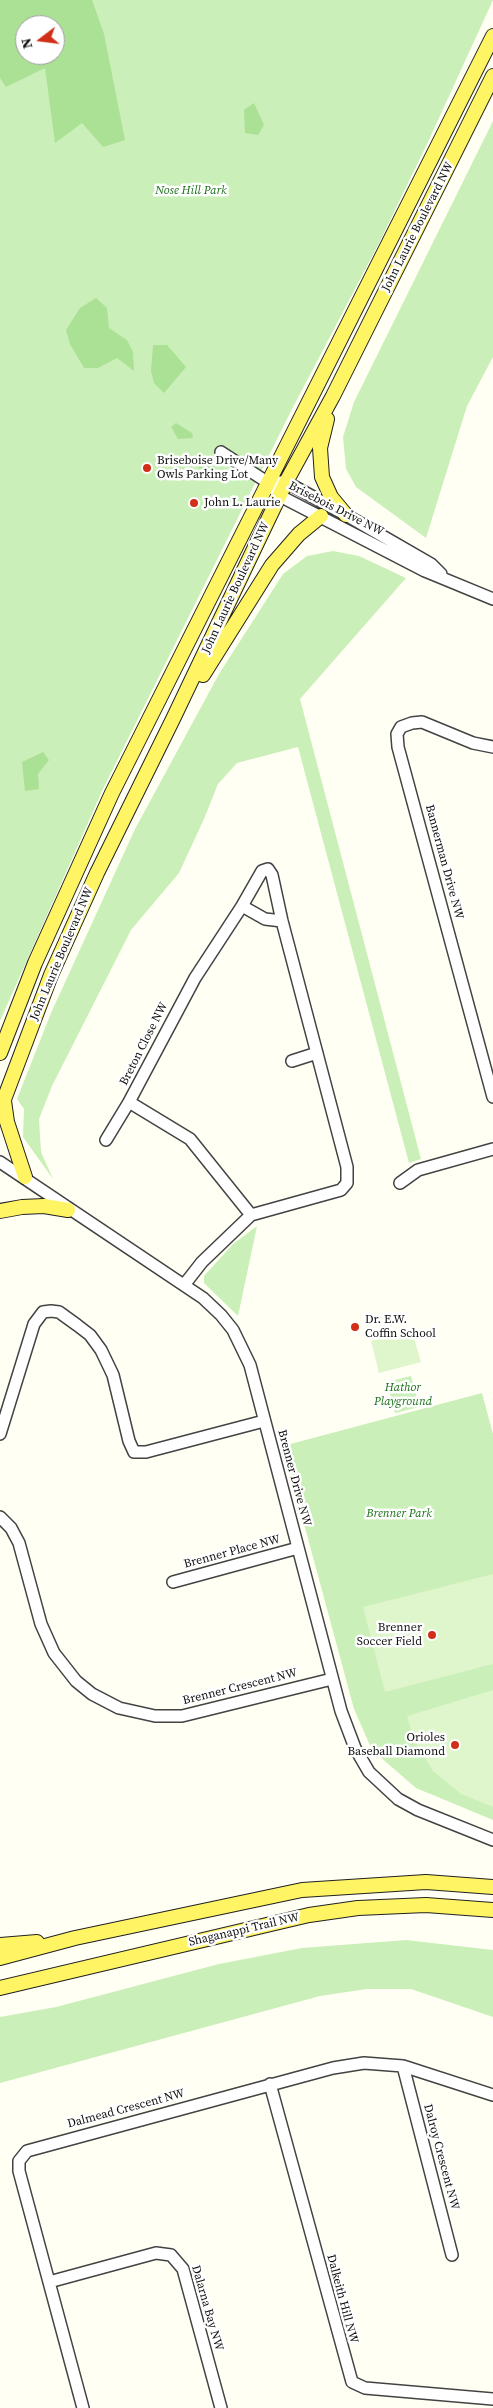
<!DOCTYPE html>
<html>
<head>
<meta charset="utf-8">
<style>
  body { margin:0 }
  #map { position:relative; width:493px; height:2408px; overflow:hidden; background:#fffff4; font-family:"Source Serif 4",serif }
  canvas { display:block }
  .north { position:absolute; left:15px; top:15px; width:50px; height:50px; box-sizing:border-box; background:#fff; border:1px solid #9f9f9f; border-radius:50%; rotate:255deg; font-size:14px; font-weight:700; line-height:20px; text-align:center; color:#101010 }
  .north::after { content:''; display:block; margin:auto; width:18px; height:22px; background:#d12f18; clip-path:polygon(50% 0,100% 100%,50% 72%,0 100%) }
</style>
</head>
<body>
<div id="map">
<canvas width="493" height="2408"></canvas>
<div class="north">N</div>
</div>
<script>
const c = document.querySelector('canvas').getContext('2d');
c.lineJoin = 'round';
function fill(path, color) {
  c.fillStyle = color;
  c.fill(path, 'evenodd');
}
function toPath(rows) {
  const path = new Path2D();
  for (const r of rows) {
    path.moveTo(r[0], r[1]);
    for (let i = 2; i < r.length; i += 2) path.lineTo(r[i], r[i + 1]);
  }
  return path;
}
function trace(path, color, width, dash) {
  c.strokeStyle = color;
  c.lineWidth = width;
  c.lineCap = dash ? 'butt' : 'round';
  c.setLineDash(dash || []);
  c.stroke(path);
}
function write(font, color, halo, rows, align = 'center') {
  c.font = font + ' "Source Serif 4",serif';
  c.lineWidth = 5;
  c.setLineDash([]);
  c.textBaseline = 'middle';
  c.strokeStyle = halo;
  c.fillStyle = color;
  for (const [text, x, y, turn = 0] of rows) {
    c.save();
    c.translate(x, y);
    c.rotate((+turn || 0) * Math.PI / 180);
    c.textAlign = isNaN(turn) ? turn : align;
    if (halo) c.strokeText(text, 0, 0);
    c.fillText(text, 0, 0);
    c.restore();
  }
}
fill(toPath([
  [0,0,493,0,428,142,378,245,291,411,103,789,0,1021],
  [25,25,55,25,55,55,25,55],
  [493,121,493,357,467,406,426,538,356,487,346,469,343,437,354,402],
  [333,551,359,556,406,578,300,699,421,1159,409,1163,298,747,237,763,218,784,204,819,179,873,131,930,52,1086,39,1119,41,1152,53,1179,23,1137,24,1109,17,1099,51,1013,135,829,219,674,283,574,307,556],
  [257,1226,238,1316,204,1283,204,1276,233,1244],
  [411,1376,419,1407,395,1413,387,1382],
  [482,1393,493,1434,493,1820,416,1788,372,1750,354,1709,283,1446],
  [406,1940,493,1950,493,2017,411,1989,367,1989,320,1996,0,2083,0,2017,56,2007,219,1964,302,1948]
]), '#cbefb8');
fill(toPath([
  [0,0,92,0,104,34,125,140,103,147,82,123,55,143,45,68,6,87,0,78],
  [25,25,55,25,55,55,25,55],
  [254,103,264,125,258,135,245,133,244,110],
  [96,298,107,308,109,328,127,340,133,352,134,371,117,358,98,368,84,368,70,344,66,330,80,308],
  [153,345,167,345,186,367,164,393,154,383,151,371],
  [176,423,192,433,193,438,178,439,171,427],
  [214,458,216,471,198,468,200,459],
  [43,752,49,760,38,774,39,789,25,791,22,762]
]), '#abe195');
fill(toPath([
  [412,1331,421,1362,379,1373,371,1341],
  [493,1574,493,1664,385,1692,363,1607],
  [493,1690,493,1807,461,1794,433,1771,414,1739,407,1716]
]), '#dff5cb');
const minor = toPath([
  [221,452,267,482,280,496,425,571,493,599],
  [278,482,286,482,346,515,431,564,441,574],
  [493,747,473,743,422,722,412,723,401,727,397,734,398,747,493,1097],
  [242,906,265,919,282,921],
  [292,1061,317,1053],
  [129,1102,190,1139,251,1215],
  [106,1140,129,1102,195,978,242,906,262,871,268,869,272,875,282,921,347,1167,347,1183,341,1190,251,1215,202,1262,184,1285],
  [0,1162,203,1298,221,1315,233,1330,250,1365,341,1711,355,1748,369,1772,398,1799,418,1810,493,1840],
  [400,1183,418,1170,493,1149],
  [0,1434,34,1324,43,1312,51,1311,59,1312,77,1325,90,1335,101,1350,113,1375,129,1441,134,1452,146,1452,264,1421],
  [0,1517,11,1528,19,1543,41,1624,54,1653,76,1681,92,1694,119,1708,155,1716,182,1716,332,1679],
  [173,1582,298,1548],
  [403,2066,452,2255],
  [270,2084,352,2382,365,2388,493,2399],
  [49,2282,156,2253,171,2255,183,2269,221,2408],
  [83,2408,19,2171,19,2161,27,2151,333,2068,364,2063,403,2066,493,2095]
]);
const major = toPath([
  [327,419,320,448,322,477,331,497,346,515],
  [203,675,272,565,299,534,321,516],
  [0,1053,35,963,112,793,493,36],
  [4,1101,7,1122,25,1177],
  [0,1110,51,975,97,873,173,719,286,482,333,396,493,76],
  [0,1211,22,1207,44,1206,68,1210],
  [0,1945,37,1942],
  [0,1958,75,1938,302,1890,426,1882,493,1887],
  [0,1988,309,1915,358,1908,426,1905,493,1910]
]);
trace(minor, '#434343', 14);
trace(major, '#212121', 16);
trace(minor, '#fff', 11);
trace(major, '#fff464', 14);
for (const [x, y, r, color] of [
  [147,468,5,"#d12f18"],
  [194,503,5,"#d12f18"],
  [355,1327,5,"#d12f18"],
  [432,1635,5,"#d12f18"],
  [455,1745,5,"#d12f18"]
]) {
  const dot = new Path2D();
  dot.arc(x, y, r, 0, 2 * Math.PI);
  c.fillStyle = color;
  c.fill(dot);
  trace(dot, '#fff', 2);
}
write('italic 12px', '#1b7018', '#fff', [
  ["Nose Hill Park",191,191],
  ["Hathor",403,1388],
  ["Playground",403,1402],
  ["Brenner Park",399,1514]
]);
write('12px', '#101010', '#fff', [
  ["John Laurie Boulevard NW",418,227,-63],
  ["Brisebois Drive NW",336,509,27],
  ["John Laurie Boulevard NW",236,588,-65],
  ["Bannerman Drive NW",444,862,75],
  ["John Laurie Boulevard NW",62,954,-67],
  ["Breton Close NW",144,1044,-63],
  ["Brenner Drive NW",294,1478,75],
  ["Brenner Place NW",232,1552,-15],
  ["Brenner Crescent NW",240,1687,-14],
  ["Shaganappi Trail NW",244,1930,-13],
  ["Dalmead Crescent NW",126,2109,-15],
  ["Dalroy Crescent NW",441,2157,75],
  ["Dalkeith Hill NW",342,2299,75],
  ["Dalarna Bay NW",207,2308,74]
]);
write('12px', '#101010', '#fff', [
  ["Briseboise Drive/Many",157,461],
  ["Owls Parking Lot",157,475],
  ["John L. Laurie",204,503],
  ["Dr. E.W.",365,1320],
  ["Coffin School",365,1334],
  ["Brenner",422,1628,"right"],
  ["Soccer Field",422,1642,"right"],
  ["Orioles",445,1738,"right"],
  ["Baseball Diamond",445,1752,"right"]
], 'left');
</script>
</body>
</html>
